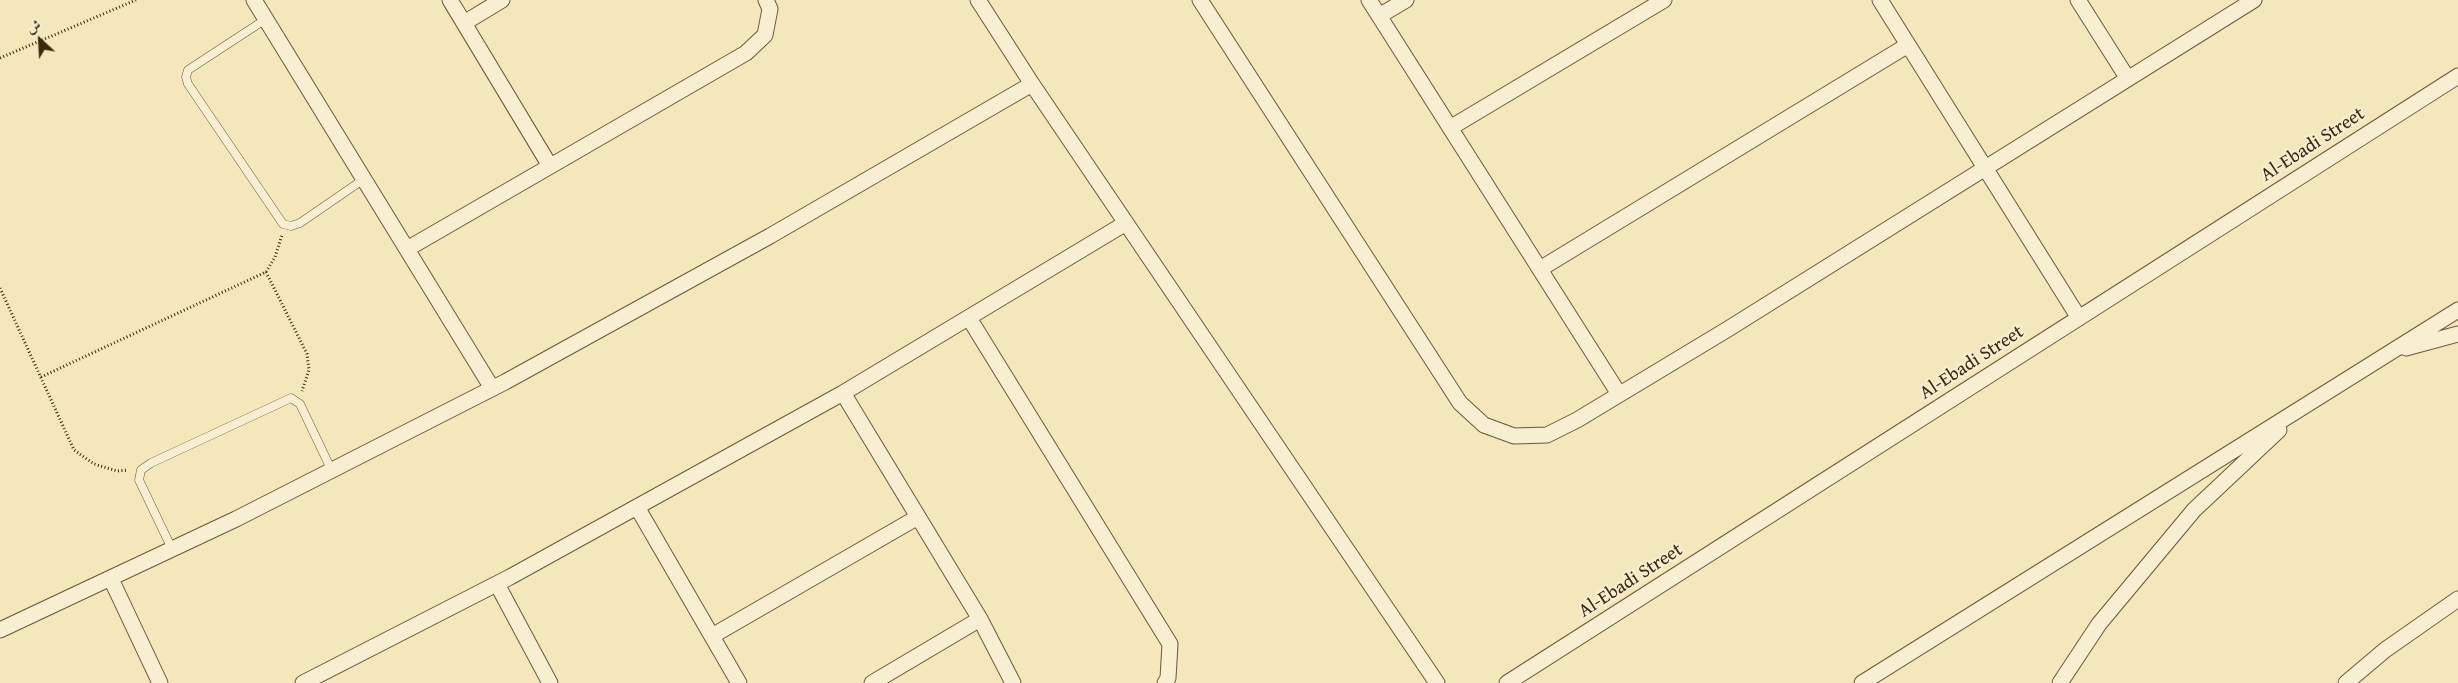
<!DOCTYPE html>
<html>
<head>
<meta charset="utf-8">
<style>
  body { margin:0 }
  #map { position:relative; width:2458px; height:683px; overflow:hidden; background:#f4e7bb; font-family:"Gentium Book Plus",Amiri,serif }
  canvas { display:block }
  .north { position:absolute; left:15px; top:15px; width:50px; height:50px; -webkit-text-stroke:4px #f8efd3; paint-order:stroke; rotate:335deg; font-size:14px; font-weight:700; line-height:20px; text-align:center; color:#3c280d }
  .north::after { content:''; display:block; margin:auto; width:18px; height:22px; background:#3c280d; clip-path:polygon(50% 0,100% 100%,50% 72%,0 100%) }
</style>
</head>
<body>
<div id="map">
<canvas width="2458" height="683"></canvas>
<div class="north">ش</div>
</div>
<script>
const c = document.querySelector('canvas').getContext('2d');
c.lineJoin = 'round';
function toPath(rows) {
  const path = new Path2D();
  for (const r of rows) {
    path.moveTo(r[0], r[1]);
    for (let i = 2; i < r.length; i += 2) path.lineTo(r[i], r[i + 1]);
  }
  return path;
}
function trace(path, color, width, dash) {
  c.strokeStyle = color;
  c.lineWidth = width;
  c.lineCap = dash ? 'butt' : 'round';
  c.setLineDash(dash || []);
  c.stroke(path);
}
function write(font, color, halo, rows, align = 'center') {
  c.font = font + ' "Gentium Book Plus",serif';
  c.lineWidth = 4.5;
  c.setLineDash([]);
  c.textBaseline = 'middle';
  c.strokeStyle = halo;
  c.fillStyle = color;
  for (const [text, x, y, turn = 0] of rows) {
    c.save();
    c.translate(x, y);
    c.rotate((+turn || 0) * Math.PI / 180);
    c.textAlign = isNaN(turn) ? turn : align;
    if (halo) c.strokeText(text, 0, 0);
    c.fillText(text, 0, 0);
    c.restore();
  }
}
const lane = toPath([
  [266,19,188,70,186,77,188,84,283,224,291,226,300,223,364,179],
  [172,549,139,480,141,470,151,463,291,398,300,404,332,471]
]);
const street = toPath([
  [254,0,492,388],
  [450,0,550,166],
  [978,0,1032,84,1437,683],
  [1200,0,1460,403,1484,425,1514,436,1547,435,1577,420,1728,329,2254,0],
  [1369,0,1619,394],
  [1880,0,2079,318],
  [2078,0,2128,79],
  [1379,16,1406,0],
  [464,23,502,0],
  [1450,128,1664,0],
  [407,249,746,53,765,35,770,9,766,0],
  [1540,269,1908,45],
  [969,318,1170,644,1168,678,1165,683],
  [2406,348,2458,334],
  [843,393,980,619,1013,683],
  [637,507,739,683],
  [111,579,160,683],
  [497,584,550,683],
  [0,630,236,519,505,382,770,236,1032,84],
  [712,636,918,517],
  [303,683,510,577,843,393,1126,223],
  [872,683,980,619],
  [1507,683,2458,76],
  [1862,683,2458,310],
  [2060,683,2099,624,2194,510,2279,430],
  [2346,683,2385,650,2458,599]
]);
trace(lane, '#6a5838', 9);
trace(street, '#6a5838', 17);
trace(toPath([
  [0,58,136,0],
  [266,272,307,354,309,370,302,391],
  [0,288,74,450,94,464,117,471,128,470],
  [41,377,266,272,275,257,282,235]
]), '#3c280d', 3, [1, 2.5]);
trace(lane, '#f8efd3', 8);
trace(street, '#f8efd3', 15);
write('19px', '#3c280d', '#f8efd3', [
  ["Al-Ebadi Street",2313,145,-33],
  ["Al-Ebadi Street",1972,363,-33],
  ["Al-Ebadi Street",1631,581,-33]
]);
</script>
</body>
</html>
